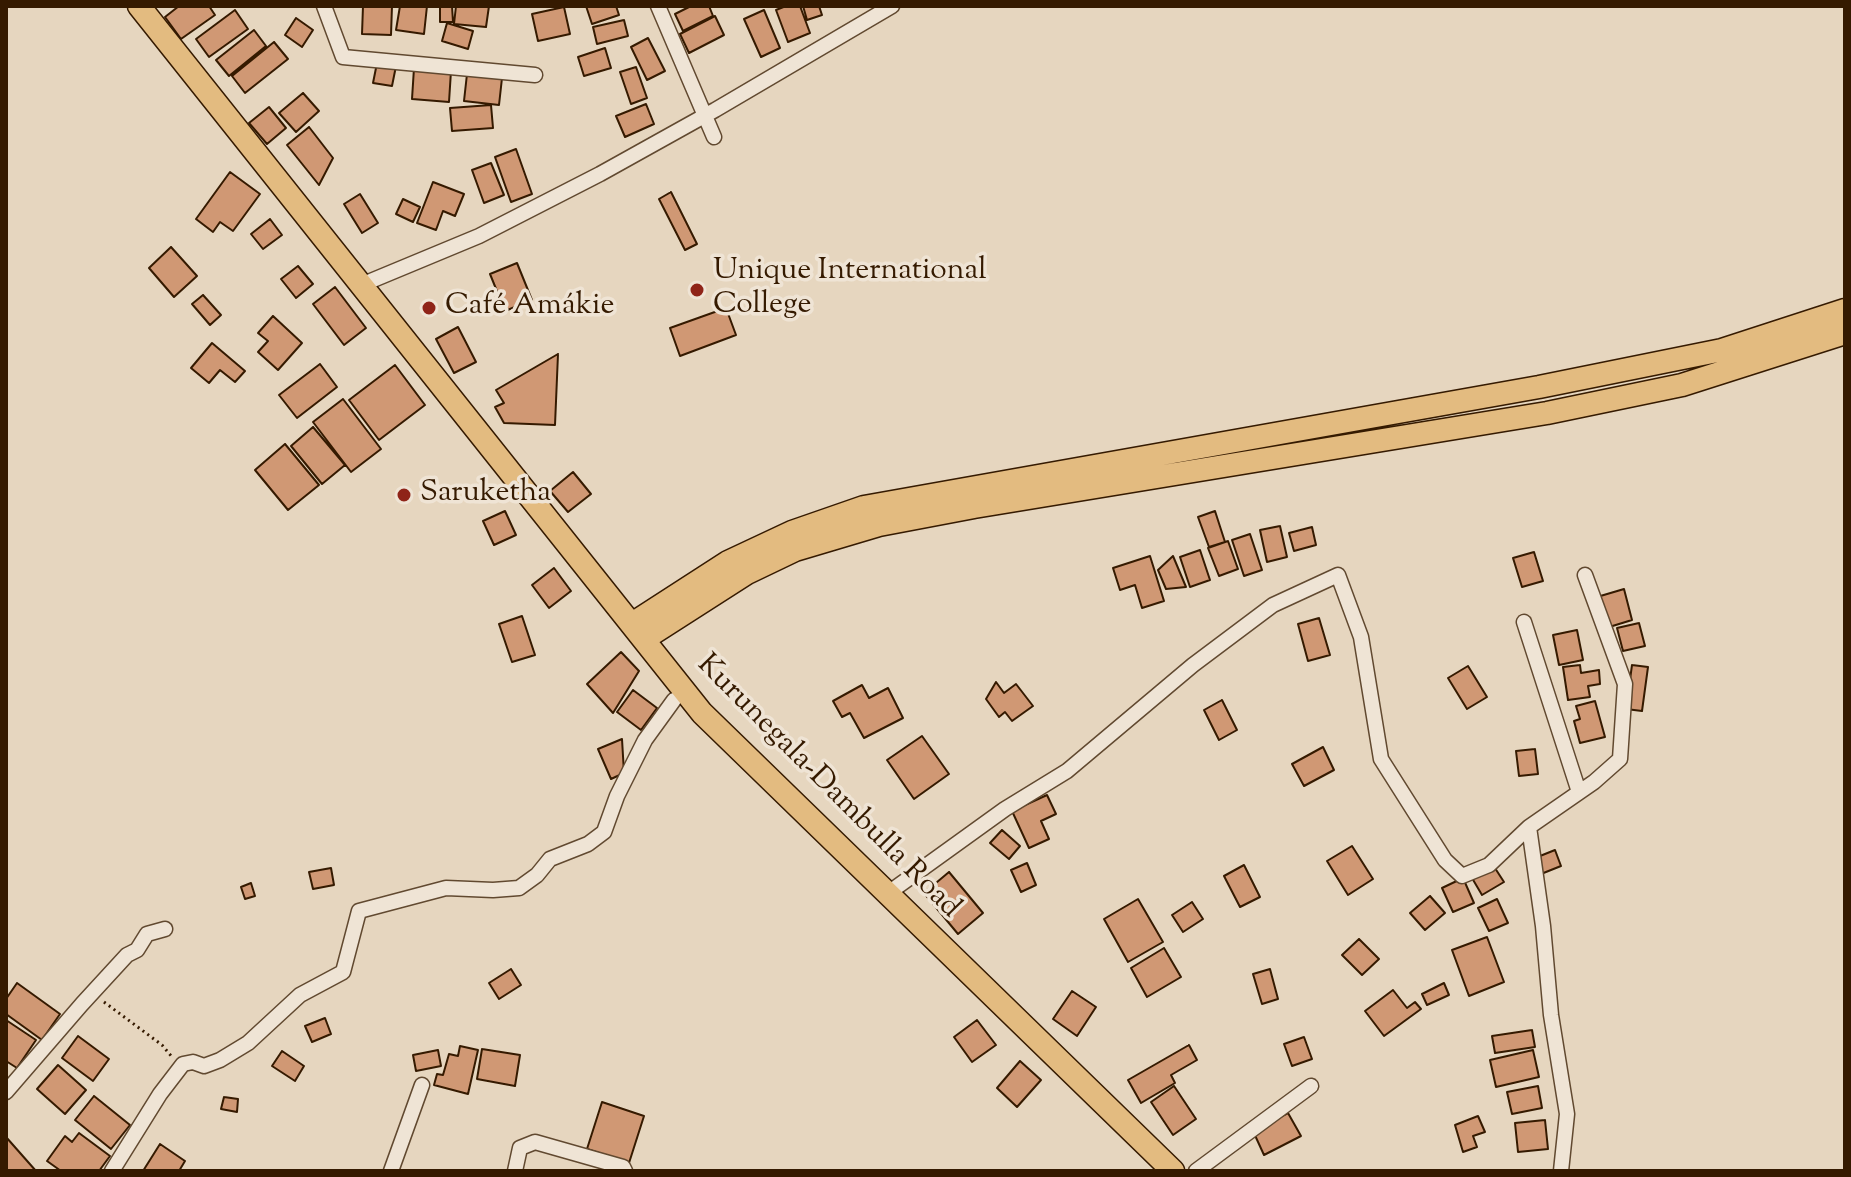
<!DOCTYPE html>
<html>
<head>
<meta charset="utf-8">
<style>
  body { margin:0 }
  #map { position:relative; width:1851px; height:1177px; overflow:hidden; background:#e6d6bf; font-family:"Sorts Mill Goudy",serif }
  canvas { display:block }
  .frame { position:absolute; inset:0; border:8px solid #351a00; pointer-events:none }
</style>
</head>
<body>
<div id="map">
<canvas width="1851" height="1177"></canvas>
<div class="frame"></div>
</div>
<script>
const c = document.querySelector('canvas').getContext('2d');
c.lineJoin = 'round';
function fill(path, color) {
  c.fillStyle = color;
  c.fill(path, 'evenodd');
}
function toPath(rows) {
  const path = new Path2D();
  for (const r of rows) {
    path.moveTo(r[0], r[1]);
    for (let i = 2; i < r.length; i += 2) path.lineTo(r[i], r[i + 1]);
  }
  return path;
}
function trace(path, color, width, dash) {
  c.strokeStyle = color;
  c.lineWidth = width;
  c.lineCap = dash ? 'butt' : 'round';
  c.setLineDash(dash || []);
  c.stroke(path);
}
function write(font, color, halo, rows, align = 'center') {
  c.font = font + ' "Sorts Mill Goudy",serif';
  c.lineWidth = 7;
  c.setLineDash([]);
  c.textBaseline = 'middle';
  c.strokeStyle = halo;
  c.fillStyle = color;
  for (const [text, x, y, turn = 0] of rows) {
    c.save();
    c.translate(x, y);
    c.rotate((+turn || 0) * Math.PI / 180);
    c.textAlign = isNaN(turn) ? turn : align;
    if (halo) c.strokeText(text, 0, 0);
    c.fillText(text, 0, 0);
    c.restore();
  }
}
const building = toPath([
  [179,6,209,6,215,15,181,39,165,17,179,6],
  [363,6,392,6,391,35,362,34,363,6],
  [400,6,427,6,424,34,396,30,400,6],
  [440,6,452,6,453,22,440,22,440,6],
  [456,6,489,6,486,27,454,24,456,6],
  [586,6,616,6,619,15,592,24,586,6],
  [691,6,709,6,713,16,683,31,675,14,691,6],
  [786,6,800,6,810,33,788,42,776,10,786,6],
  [803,6,819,6,822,15,807,20,803,6],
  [564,7,570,34,538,41,532,14,564,7],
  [235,10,248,29,209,57,196,39,235,10],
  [764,10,780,48,761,57,744,19,764,10],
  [715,16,724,35,689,53,680,34,715,16],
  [296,18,313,30,302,47,285,35,296,18],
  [624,20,628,36,597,44,593,27,624,20],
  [447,23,473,31,468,49,442,41,447,23],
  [254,30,266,46,229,76,216,60,254,30],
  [648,38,665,71,647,80,631,47,648,38],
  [274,42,288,59,245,93,232,76,274,42],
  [605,48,611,68,584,76,578,57,605,48],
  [377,63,396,66,392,86,373,83,377,63],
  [636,67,647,98,631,104,620,72,636,67],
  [414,68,451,71,449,102,412,99,414,68],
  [467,74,502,78,499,105,464,101,467,74],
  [303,93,319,111,296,132,279,113,303,93],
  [646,104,654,124,625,137,616,116,646,104],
  [491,105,493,128,452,131,450,108,491,105],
  [269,107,286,128,267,144,249,123,269,107],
  [309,127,333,158,319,185,287,145,309,127],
  [516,149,532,194,511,202,495,157,516,149],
  [491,163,504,195,484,203,472,170,491,163],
  [230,172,260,194,233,231,220,222,213,232,196,219,230,172],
  [433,182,464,194,455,216,443,211,436,230,417,223,433,182],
  [671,192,697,244,685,250,659,199,671,192],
  [360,194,378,223,362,233,344,204,360,194],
  [403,199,420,207,413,222,396,214,403,199],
  [270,219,282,235,263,249,251,234,270,219],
  [171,247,197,276,174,297,149,268,171,247],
  [517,263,532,300,505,311,490,274,517,263],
  [298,266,313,284,296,298,281,279,298,266],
  [335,287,366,328,344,345,313,304,335,287],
  [203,295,221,315,210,325,192,304,203,295],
  [726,308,736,335,680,356,670,328,726,308],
  [273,316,302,343,278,370,258,352,268,341,258,333,273,316],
  [458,327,476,362,454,373,436,339,458,327],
  [212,343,245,371,235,382,220,370,209,383,191,368,212,343],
  [558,354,555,425,504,423,495,407,504,403,496,390,558,354],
  [320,364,337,387,297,418,279,395,320,364],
  [395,365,425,405,379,440,349,400,395,365],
  [343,399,381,449,351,472,313,422,343,399],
  [313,427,345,465,322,484,291,446,313,427],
  [285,444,319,485,288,510,255,470,285,444],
  [573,472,591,494,568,512,550,491,573,472],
  [505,511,516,535,494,545,483,521,505,511],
  [1215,511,1225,542,1209,547,1198,517,1215,511],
  [1280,526,1287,557,1267,562,1260,530,1280,526],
  [1312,527,1316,545,1294,551,1289,533,1312,527],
  [1250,534,1262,570,1244,576,1232,540,1250,534],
  [1228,541,1238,569,1219,576,1208,548,1228,541],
  [1200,550,1210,580,1190,587,1180,557,1200,550],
  [1534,552,1543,581,1522,587,1513,558,1534,552],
  [1150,556,1164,601,1142,608,1135,585,1120,590,1113,568,1150,556],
  [1173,556,1186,587,1166,589,1158,570,1173,556],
  [554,568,571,591,549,608,532,585,554,568],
  [1624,589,1632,620,1606,628,1597,597,1624,589],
  [522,616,535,655,512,662,499,624,522,616],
  [1319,618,1330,655,1308,661,1298,624,1319,618],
  [1639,623,1645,646,1623,651,1617,628,1639,623],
  [1577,630,1583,660,1559,665,1553,635,1577,630],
  [621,652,639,671,613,713,587,684,621,652],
  [1580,665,1581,673,1599,670,1600,684,1588,686,1590,697,1568,700,1563,667,1580,665],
  [1632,665,1648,667,1642,711,1626,709,1632,665],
  [1468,666,1487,697,1467,709,1448,678,1468,666],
  [996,682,1004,693,1016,684,1033,706,1012,721,1005,712,999,717,986,699,996,682],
  [862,685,869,698,888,688,903,718,864,738,850,713,842,717,833,701,862,685],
  [633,690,657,708,641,730,617,712,633,690],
  [1222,700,1237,730,1219,740,1204,710,1222,700],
  [1595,701,1605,737,1580,743,1574,721,1580,719,1576,706,1595,701],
  [922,736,949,774,914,799,887,760,922,736],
  [622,739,624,773,611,779,598,749,622,739],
  [1323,747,1334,770,1304,786,1292,764,1323,747],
  [1535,749,1538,774,1519,776,1516,751,1535,749],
  [1047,795,1056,814,1041,821,1049,839,1029,848,1012,811,1047,795],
  [1002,830,1020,846,1009,859,990,843,1002,830],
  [1352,846,1373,879,1348,895,1327,861,1352,846],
  [1555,850,1561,866,1541,874,1535,858,1555,850],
  [1027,863,1036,885,1021,892,1011,870,1027,863],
  [1244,865,1260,897,1240,907,1224,876,1244,865],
  [1493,865,1504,882,1482,895,1472,878,1493,865],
  [331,868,334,885,313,889,309,872,331,868],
  [949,872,983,913,958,934,924,893,949,872],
  [1463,878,1474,903,1453,912,1442,888,1463,878],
  [251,883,255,896,245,899,241,887,251,883],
  [1430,896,1445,913,1425,930,1410,913,1430,896],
  [1138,899,1163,942,1128,962,1104,919,1138,899],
  [1497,899,1508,923,1489,931,1478,908,1497,899],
  [1192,902,1203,919,1183,932,1172,915,1192,902],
  [1487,937,1504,982,1469,996,1452,950,1487,937],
  [1359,939,1379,959,1362,975,1342,955,1359,939],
  [1164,948,1181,977,1147,997,1131,968,1164,948],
  [511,969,521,985,499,999,489,983,511,969],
  [1270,969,1278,999,1262,1004,1253,974,1270,969],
  [17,983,60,1014,42,1040,6,1014,6,999,17,983],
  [1444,983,1449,995,1427,1005,1422,994,1444,983],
  [1393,990,1407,1008,1415,1002,1421,1009,1384,1036,1365,1011,1393,990],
  [1072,991,1096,1007,1077,1036,1053,1019,1072,991],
  [325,1018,331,1034,312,1042,305,1026,325,1018],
  [6,1020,36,1040,17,1068,6,1061,6,1020],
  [977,1020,996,1045,972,1062,954,1037,977,1020],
  [1532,1030,1535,1047,1495,1053,1492,1036,1532,1030],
  [78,1036,109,1059,93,1081,62,1058,78,1036],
  [1304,1037,1312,1059,1292,1066,1284,1044,1304,1037],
  [1189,1045,1197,1060,1171,1075,1175,1083,1141,1103,1128,1080,1189,1045],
  [460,1046,478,1050,468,1094,434,1085,437,1074,443,1075,449,1054,458,1056,460,1046],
  [482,1049,520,1055,515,1086,477,1079,482,1049],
  [438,1050,441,1066,416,1071,413,1055,438,1050],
  [1533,1050,1539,1077,1496,1087,1490,1060,1533,1050],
  [282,1051,304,1066,295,1081,272,1066,282,1051],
  [1020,1061,1041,1080,1017,1107,997,1088,1020,1061],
  [58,1065,86,1090,65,1114,37,1089,58,1065],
  [1174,1086,1196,1119,1173,1135,1151,1102,1174,1086],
  [1538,1086,1542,1108,1512,1114,1507,1092,1538,1086],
  [94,1096,130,1125,111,1149,75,1120,94,1096],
  [224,1097,238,1099,237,1112,221,1109,224,1097],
  [602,1102,644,1116,629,1163,587,1149,602,1102],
  [1288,1113,1301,1136,1264,1155,1253,1131,1288,1113],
  [1478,1116,1485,1132,1473,1136,1477,1147,1463,1152,1455,1125,1478,1116],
  [1545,1120,1548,1149,1518,1152,1515,1123,1545,1120],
  [79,1133,110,1156,99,1171,61,1171,47,1161,65,1136,72,1142,79,1133],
  [6,1137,36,1171,6,1171,6,1137],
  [160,1144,185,1161,179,1171,143,1171,160,1144]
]);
fill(building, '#d09874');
trace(building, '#351a00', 2);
const minor = toPath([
  [324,6,343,57,535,75],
  [658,6,714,137],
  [361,285,479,236,600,174,715,110,892,6],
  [1524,622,1579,792],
  [887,894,1005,809,1067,771,1193,665,1273,605,1338,575,1361,637,1381,759,1445,860,1462,876,1489,865,1529,827],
  [6,1092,82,1004,127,955,137,950,147,934,165,929],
  [112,1171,160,1094,183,1064,193,1062,204,1066,220,1060,248,1043,300,995,343,972,359,911,446,888,493,890,519,888,537,875,550,859,588,844,604,832,617,796,645,740,674,700],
  [391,1171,422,1085],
  [515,1171,520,1148,535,1142,623,1167,625,1171],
  [1196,1171,1311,1086],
  [1561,1171,1567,1114,1551,1015,1543,926,1529,827,1594,782,1620,759,1625,684,1585,575]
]);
const highway = toPath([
  [139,6,702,713,1173,1171],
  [632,624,728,562,792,532,864,507,1539,387,1722,350,1845,310],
  [644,639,747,573,795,550,879,525,974,507,1547,413,1682,385,1845,333]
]);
trace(minor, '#614930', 17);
trace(highway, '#351a00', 25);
trace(toPath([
  [104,1002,162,1045,172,1057]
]), '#351a00', 3, [2, 4]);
trace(minor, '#efe4d5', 14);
trace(highway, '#e3bb80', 22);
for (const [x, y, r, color] of [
  [697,290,8,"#8f2418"],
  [429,308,8,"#8f2418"],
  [404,495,8,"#8f2418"]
]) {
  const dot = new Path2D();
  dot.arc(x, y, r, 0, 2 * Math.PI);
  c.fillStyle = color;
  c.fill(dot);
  trace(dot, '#efe4d5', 3);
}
write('30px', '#351a00', '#efe4d5', [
  ["Unique International",713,273],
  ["College",713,307],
  ["Café Amákie",445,308],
  ["Saruketha",420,495]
], 'left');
write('30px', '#351a00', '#efe4d5', [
  ["Kurunegala-Dambulla Road",827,788,45]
]);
</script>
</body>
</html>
